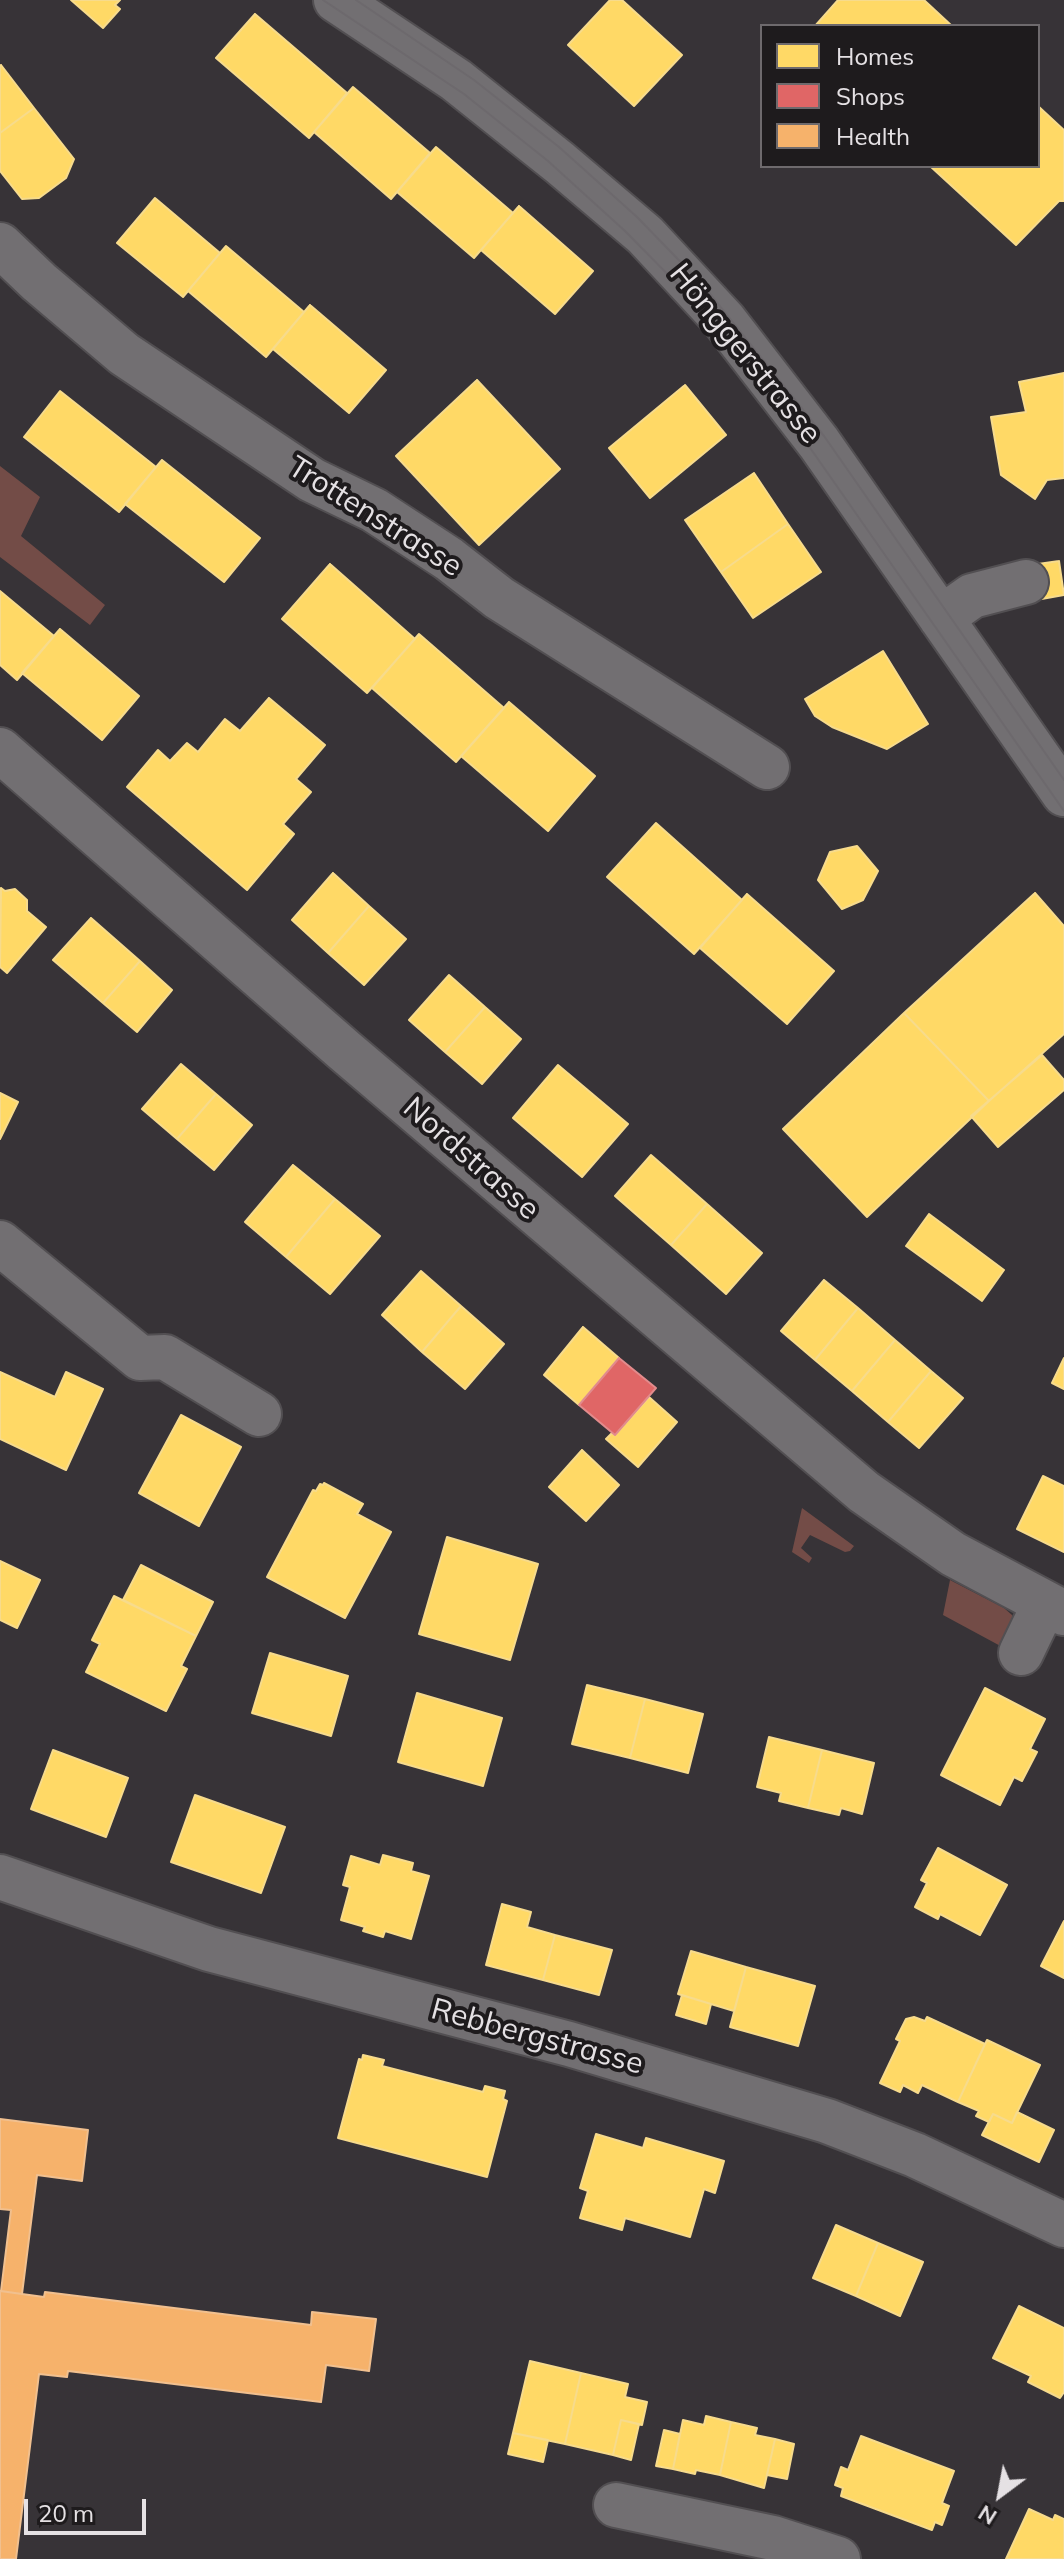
<!DOCTYPE html>
<html>
<head>
<meta charset="utf-8">
<style>
  body { margin:0 }
  #map { position:relative; width:1064px; height:2559px; overflow:hidden; background:#373337; font-family:Mulish,sans-serif }
  canvas { display:block }
  .legend { position:absolute; left:760px; top:24px; width:280px; height:144px; box-sizing:border-box; background:#1e1b1d; border:2px solid #6e6a6d; margin:0; padding:10px 14px; list-style:none; font-size:24px; color:#e5e1e4 }
  .legend li { display:flex; align-items:center; gap:16px; height:40px }
  .legend b { width:40px; border:2px solid #6e6a6d }
  .north { position:absolute; left:960px; top:2455px; width:80px; height:80px; -webkit-text-stroke:6px #1e1b1d; paint-order:stroke; rotate:212deg; font-size:22px; font-weight:700; line-height:32px; text-align:center; color:#e5e1e4 }
  .north::after { content:''; display:block; margin:auto; width:28px; height:36px; background:#e5e1e4; clip-path:polygon(50% 0,100% 100%,50% 72%,0 100%) }
  .scale { position:absolute; left:24px; top:2499px; width:122px; height:36px; box-sizing:border-box; border:4px solid #e5e1e4; border-top:0; padding-left:10px; font-size:24px; line-height:28px; white-space:nowrap; color:#e5e1e4; -webkit-text-stroke:6px #1e1b1d; paint-order:stroke }
</style>
</head>
<body>
<div id="map">
<canvas width="1064" height="2559"></canvas>
<ul class="legend">
<li><b style="height:22px;background:#ffd966"></b>Homes</li>
<li><b style="height:22px;background:#e06666"></b>Shops</li>
<li><b style="height:22px;background:#f6b26b"></b>Health</li>
</ul>
<div class="north">N</div>
<div class="scale">20 m</div>
</div>
<script>
const c = document.querySelector('canvas').getContext('2d');
c.lineJoin = 'round';
function fill(path, color) {
  c.fillStyle = color;
  c.fill(path, 'evenodd');
}
function toPath(rows) {
  const path = new Path2D();
  for (const r of rows) {
    path.moveTo(r[0], r[1]);
    for (let i = 2; i < r.length; i += 2) path.lineTo(r[i], r[i + 1]);
  }
  return path;
}
function trace(path, color, width, dash) {
  c.strokeStyle = color;
  c.lineWidth = width;
  c.lineCap = dash ? 'butt' : 'round';
  c.setLineDash(dash || []);
  c.stroke(path);
}
function write(font, color, halo, rows, align = 'center') {
  c.font = font + ' Mulish,sans-serif';
  c.lineWidth = 8;
  c.setLineDash([]);
  c.textBaseline = 'middle';
  c.strokeStyle = halo;
  c.fillStyle = color;
  for (const [text, x, y, turn = 0] of rows) {
    c.save();
    c.translate(x, y);
    c.rotate((+turn || 0) * Math.PI / 180);
    c.textAlign = isNaN(turn) ? turn : align;
    if (halo) c.strokeText(text, 0, 0);
    c.fillText(text, 0, 0);
    c.restore();
  }
}
fill(toPath([
  [0,466,40,497,21,536,105,605,90,625,0,557],
  [802,1508,854,1546,850,1551,845,1552,810,1535,801,1548,812,1558,809,1563,792,1552],
  [950,1580,1004,1608,1012,1615,1016,1624,1006,1649,943,1615]
]), '#734c47');
const homes = toPath([
  [71,0,120,0,115,5,120,9,103,28,71,0],
  [610,0,622,0,682,55,634,106,568,45,610,0],
  [838,0,924,0,952,26,815,26,838,0],
  [255,14,347,93,309,138,216,58,255,14],
  [1,65,34,108,0,133,0,66,1,65],
  [353,87,430,153,391,199,314,132,353,87],
  [1038,106,1064,130,1064,201,1059,201,1016,245,930,166,1038,166,1038,106],
  [34,108,74,159,66,178,39,198,22,199,0,171,0,133,34,108],
  [436,147,513,213,474,258,397,192,436,147],
  [155,198,220,253,183,297,117,243,155,198],
  [519,206,593,271,555,314,481,250,519,206],
  [226,246,304,312,266,357,188,291,226,246],
  [310,305,386,370,349,413,273,349,310,305],
  [1064,373,1064,478,1047,480,1035,499,1001,475,991,417,1026,412,1019,382,1064,373],
  [477,380,560,469,479,545,396,456,477,380],
  [685,385,726,435,650,498,609,448,685,385],
  [60,391,156,467,119,512,24,437,60,391],
  [162,460,260,538,224,582,125,504,162,460],
  [754,473,788,524,721,572,685,520,754,473],
  [788,524,821,572,753,618,721,572,788,524],
  [1059,561,1064,595,1036,600,1031,565,1059,561],
  [330,564,415,639,367,693,282,619,330,564],
  [0,591,54,636,17,680,0,665,0,591],
  [60,629,139,696,102,740,22,673,60,629],
  [419,634,504,708,456,762,372,688,419,634],
  [883,651,928,724,887,749,832,727,815,716,805,699,883,651],
  [269,698,325,745,296,779,311,792,283,824,294,834,247,890,127,787,158,750,170,761,187,743,198,752,225,719,240,731,269,698],
  [509,702,595,776,548,831,461,756,509,702],
  [656,823,742,900,694,954,607,877,656,823],
  [857,846,878,871,863,900,842,909,818,880,830,852,857,846],
  [333,873,369,906,328,953,292,920,333,873],
  [1,888,5,891,15,889,27,900,27,911,46,927,7,973,0,967,1,888],
  [1035,893,1064,926,1064,1034,989,1101,904,1013,1035,893],
  [747,894,834,971,787,1024,700,948,747,894],
  [369,906,406,939,364,985,328,953,369,906],
  [91,918,140,961,103,1003,53,960,91,918],
  [140,961,172,990,137,1032,103,1003,140,961],
  [449,975,485,1007,445,1052,409,1020,449,975],
  [485,1007,521,1039,482,1084,445,1052,485,1007],
  [904,1013,989,1101,867,1217,783,1129,904,1013],
  [1042,1055,1064,1080,1064,1090,998,1147,971,1116,1042,1055],
  [181,1064,216,1094,177,1139,142,1109,181,1064],
  [558,1065,628,1124,582,1177,513,1118,558,1065],
  [0,1093,18,1102,0,1139,0,1093],
  [216,1094,252,1125,214,1170,177,1139,216,1094],
  [651,1155,707,1204,671,1245,615,1196,651,1155],
  [293,1165,335,1199,286,1257,245,1222,293,1165],
  [335,1199,380,1236,330,1294,286,1257,335,1199],
  [707,1204,762,1253,726,1294,671,1245,707,1204],
  [929,1214,1004,1270,982,1301,906,1246,929,1214],
  [421,1271,461,1306,422,1352,382,1315,421,1271],
  [824,1280,858,1308,815,1360,781,1331,824,1280],
  [461,1306,504,1344,465,1389,422,1352,461,1306],
  [858,1308,895,1340,852,1391,815,1360,858,1308],
  [583,1327,619,1358,579,1405,544,1375,583,1327],
  [895,1340,931,1371,888,1422,852,1391,895,1340],
  [1064,1358,1064,1389,1052,1383,1064,1358],
  [931,1371,963,1398,919,1448,888,1422,931,1371],
  [0,1372,55,1397,66,1372,103,1389,66,1470,0,1439,0,1372],
  [649,1397,677,1422,638,1467,606,1439,612,1433,615,1435,649,1397],
  [181,1415,241,1447,199,1526,139,1493,181,1415],
  [582,1450,619,1485,586,1521,549,1487,582,1450],
  [1043,1476,1064,1486,1064,1552,1017,1529,1043,1476],
  [324,1483,363,1504,357,1514,391,1532,345,1618,267,1577,313,1490,316,1491,320,1484,323,1485,324,1483],
  [447,1537,538,1564,510,1660,419,1634,447,1537],
  [0,1561,40,1580,17,1628,0,1620,0,1561],
  [141,1565,213,1602,196,1636,123,1600,141,1565],
  [114,1596,196,1636,181,1666,187,1669,166,1711,86,1672,100,1644,92,1640,114,1596],
  [270,1653,348,1676,331,1736,252,1713,270,1653],
  [587,1685,645,1699,630,1758,572,1744,587,1685],
  [985,1688,1045,1719,1030,1749,1037,1752,1022,1781,1014,1777,1000,1805,941,1775,985,1688],
  [417,1693,502,1718,483,1786,398,1762,417,1693],
  [645,1699,703,1714,688,1773,630,1758,645,1699],
  [769,1737,822,1750,808,1808,779,1801,781,1793,757,1787,769,1737],
  [53,1750,128,1778,106,1837,31,1809,53,1750],
  [822,1750,874,1763,862,1814,841,1808,839,1815,808,1808,822,1750],
  [195,1795,285,1827,261,1893,171,1862,195,1795],
  [938,1848,1007,1885,980,1935,940,1914,938,1919,915,1907,927,1883,921,1880,938,1848],
  [383,1855,413,1863,411,1871,429,1876,411,1939,385,1931,383,1937,363,1931,365,1927,341,1920,350,1887,343,1885,351,1856,380,1865,383,1855],
  [502,1904,531,1912,527,1927,555,1935,543,1980,486,1965,502,1904],
  [1064,1921,1064,1978,1041,1966,1064,1921],
  [555,1935,612,1950,599,1995,543,1980,555,1935],
  [691,1951,746,1967,734,2011,678,1994,691,1951],
  [746,1967,815,1986,798,2046,730,2027,746,1967],
  [682,1995,711,2004,706,2024,676,2015,682,1995],
  [914,2017,925,2021,927,2017,985,2044,958,2102,922,2085,918,2093,903,2085,900,2092,880,2083,900,2041,896,2039,906,2019,914,2017],
  [987,2040,1040,2065,1012,2123,993,2114,989,2122,976,2116,979,2111,958,2102,987,2040],
  [363,2055,384,2060,382,2066,483,2092,485,2086,505,2091,503,2099,507,2101,487,2177,338,2138,359,2059,362,2060,363,2055],
  [1017,2112,1054,2130,1039,2162,982,2135,993,2114,1012,2123,1017,2112],
  [596,2134,643,2148,646,2138,724,2161,715,2193,704,2189,690,2237,625,2218,622,2230,580,2218,588,2191,580,2188,596,2134],
  [836,2225,878,2243,856,2296,813,2278,836,2225],
  [878,2243,923,2262,900,2316,856,2296,878,2243],
  [1019,2306,1064,2328,1064,2392,1060,2398,1028,2382,1031,2376,993,2358,1019,2306],
  [530,2361,581,2373,565,2444,513,2433,530,2361],
  [581,2373,628,2384,625,2397,647,2402,642,2425,621,2420,613,2455,565,2444,581,2373],
  [706,2416,731,2422,720,2475,696,2470,695,2474,673,2469,683,2420,704,2425,706,2416],
  [621,2420,639,2424,631,2460,613,2455,621,2420],
  [731,2422,757,2428,755,2435,775,2439,764,2488,720,2475,731,2422],
  [664,2430,680,2434,673,2469,656,2466,664,2430],
  [513,2433,548,2440,543,2462,508,2454,513,2433],
  [861,2436,954,2471,942,2503,949,2506,942,2525,935,2522,932,2530,841,2496,843,2488,835,2485,841,2467,848,2470,861,2436],
  [775,2439,794,2444,787,2479,767,2475,775,2439],
  [1029,2509,1053,2520,1055,2515,1064,2519,1064,2559,1006,2559,1029,2509]
]);
fill(homes, '#ffd966');
trace(homes, '#f7db8c', 2);
const shops = toPath([
  [619,1358,656,1388,615,1435,579,1405,619,1358]
]);
fill(shops, '#e06666');
trace(shops, '#e28b8c', 2);
const health = toPath([
  [0,2119,88,2130,82,2181,37,2175,22,2294,1,2291,11,2210,0,2209,0,2119],
  [0,2291,44,2297,45,2292,311,2325,312,2312,376,2319,369,2371,326,2365,321,2402,68,2371,67,2377,39,2374,16,2559,0,2559,0,2291]
]);
fill(health, '#f6b26b');
trace(health, '#f1c08f', 2);
const minor = toPath([
  [336,0,456,80,560,163,645,235,724,320,819,443,1064,794],
  [0,245,39,282,124,354,312,480,374,510,449,559,499,598,767,767],
  [941,618,972,596,1026,582],
  [0,750,345,1051,864,1492,953,1554,1064,1613],
  [0,1243,140,1358,165,1357,259,1414],
  [1021,1653,1045,1603],
  [0,1877,209,1949,569,2044,827,2121,915,2155,1064,2225],
  [616,2505,773,2538,838,2559]
]);
trace(minor, '#524f52', 48);
trace(minor, '#726f72', 44);
trace(toPath([
  [323,0,464,94,548,161,625,231,689,296,778,402,1064,811],
  [356,0,474,80,559,147,637,217,702,284,824,436,1064,780]
]), '#6d696d', 2);
write('30px', '#e5e1e4', '#1e1b1d', [
  ["Hönggerstrasse",745,354,51],
  ["Trottenstrasse",375,517,32],
  ["Nordstrasse",471,1159,41],
  ["Rebbergstrasse",537,2037,15]
]);
</script>
</body>
</html>
